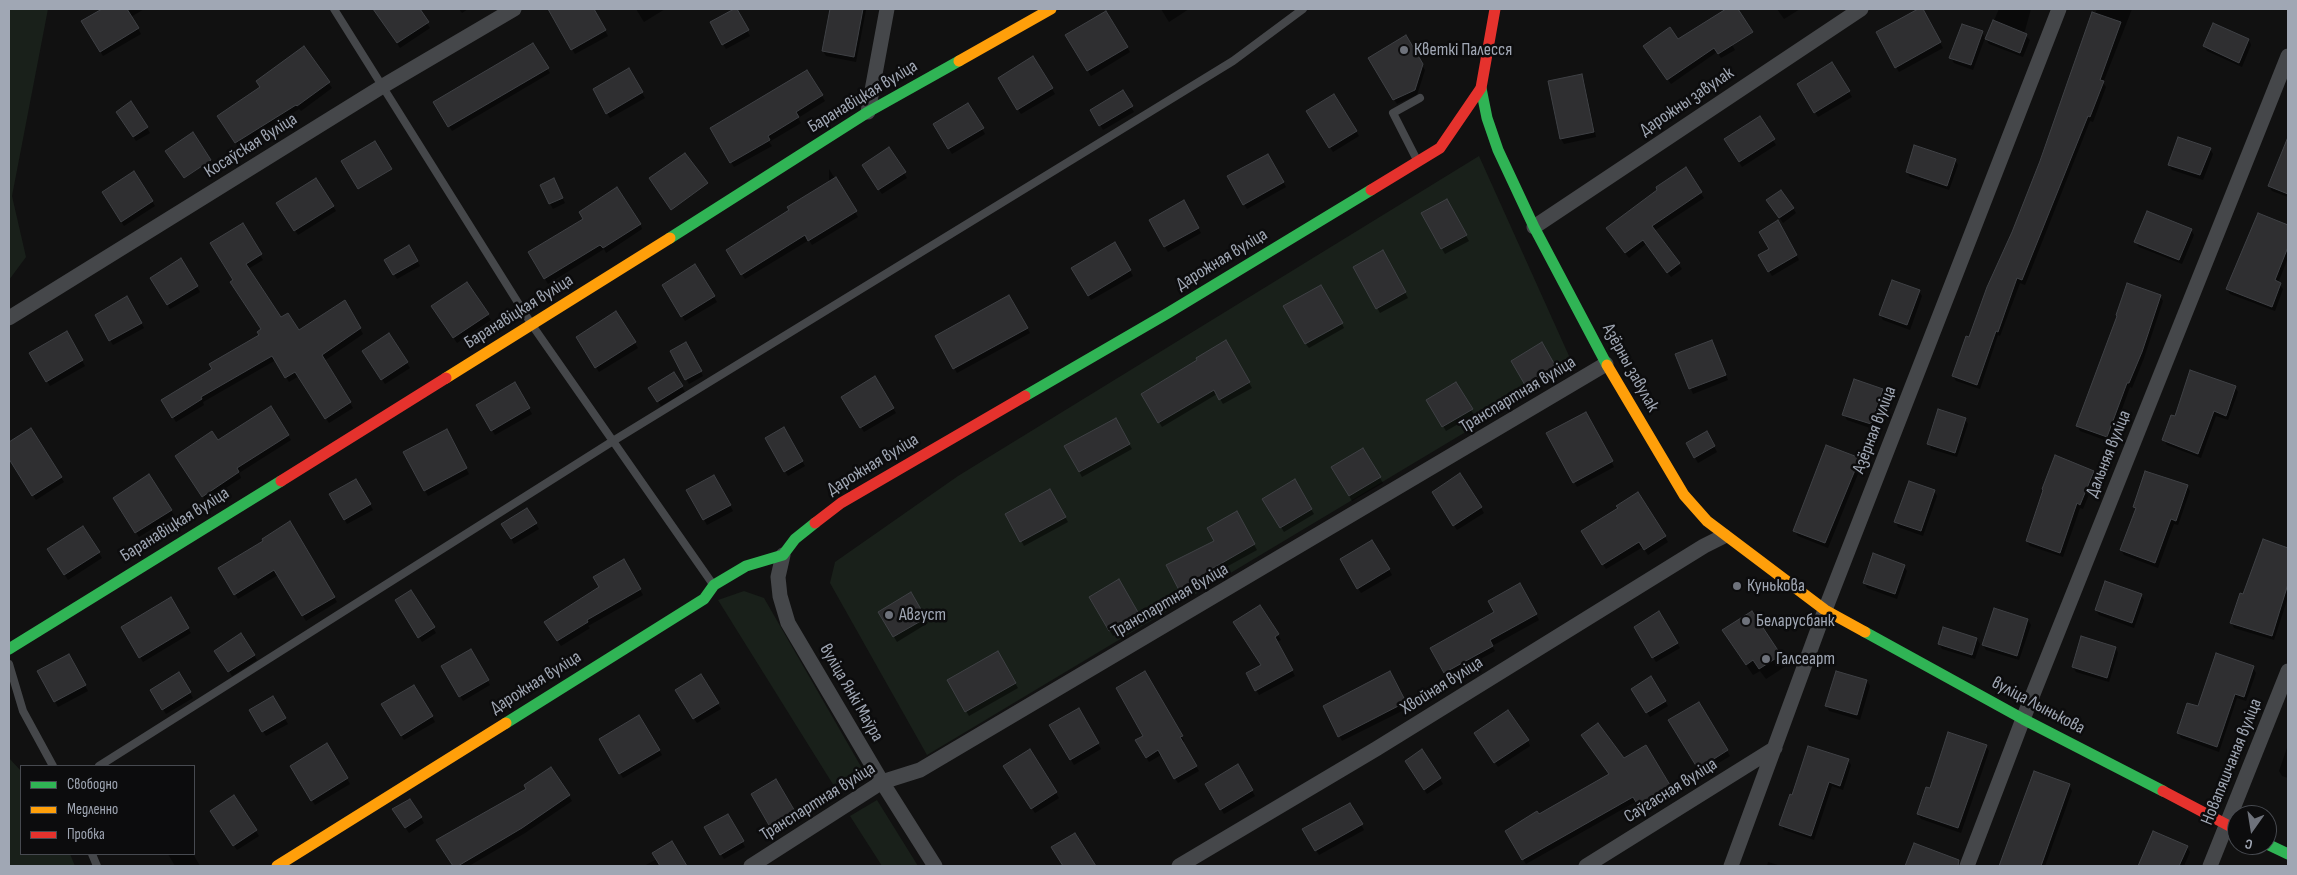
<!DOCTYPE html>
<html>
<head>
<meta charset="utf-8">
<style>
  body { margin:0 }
  #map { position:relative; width:2297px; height:875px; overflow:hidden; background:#111; font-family:"Sofia Sans Condensed",sans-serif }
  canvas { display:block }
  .frame { position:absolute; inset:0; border:10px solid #a0a7b4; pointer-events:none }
  .legend { position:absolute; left:20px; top:765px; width:175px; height:90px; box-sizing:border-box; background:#0c0c0d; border:1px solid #474a50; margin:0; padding:6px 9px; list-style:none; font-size:15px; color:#a0a7b4 }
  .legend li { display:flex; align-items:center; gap:10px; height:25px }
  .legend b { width:25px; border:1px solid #474a50 }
  .north { position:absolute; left:2227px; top:805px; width:50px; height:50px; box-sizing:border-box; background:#0c0c0d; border:1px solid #474a50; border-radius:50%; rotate:193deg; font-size:14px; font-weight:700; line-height:20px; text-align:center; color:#a0a7b4 }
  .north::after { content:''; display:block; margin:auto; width:18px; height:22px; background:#6e727b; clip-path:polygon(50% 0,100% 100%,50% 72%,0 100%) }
</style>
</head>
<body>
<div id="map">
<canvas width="2297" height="875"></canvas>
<div class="frame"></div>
<ul class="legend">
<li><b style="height:6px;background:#30b455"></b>Свободно</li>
<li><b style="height:6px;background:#ff9f0a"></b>Медленно</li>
<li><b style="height:6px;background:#e5322d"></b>Пробка</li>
</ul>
<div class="north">С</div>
</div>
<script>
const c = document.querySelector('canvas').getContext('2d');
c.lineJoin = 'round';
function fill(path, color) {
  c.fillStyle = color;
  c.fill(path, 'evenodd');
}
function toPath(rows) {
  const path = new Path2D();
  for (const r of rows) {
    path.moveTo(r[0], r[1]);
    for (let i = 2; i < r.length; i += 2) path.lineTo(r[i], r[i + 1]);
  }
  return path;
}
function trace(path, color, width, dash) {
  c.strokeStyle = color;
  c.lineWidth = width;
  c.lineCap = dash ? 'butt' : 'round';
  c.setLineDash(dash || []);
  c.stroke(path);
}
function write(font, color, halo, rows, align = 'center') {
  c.font = font + ' "Sofia Sans Condensed",sans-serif';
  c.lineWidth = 5;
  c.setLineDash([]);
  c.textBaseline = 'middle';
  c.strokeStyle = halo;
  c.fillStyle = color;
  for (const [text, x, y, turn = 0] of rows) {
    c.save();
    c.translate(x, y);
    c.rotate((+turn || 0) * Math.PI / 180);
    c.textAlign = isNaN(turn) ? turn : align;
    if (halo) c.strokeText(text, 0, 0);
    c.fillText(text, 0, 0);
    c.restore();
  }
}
fill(toPath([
  [9,9,48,9,12,196,26,257,9,280],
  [1479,156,1574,367,927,755,830,583,835,562,958,476],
  [744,591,764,598,867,777,839,794,718,600],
  [9,758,21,771,21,854,70,854,75,866,9,866],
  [877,800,918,866,882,866,850,816]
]), '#19201a');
fill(toPath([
  [104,9,144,9,131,17,141,34,103,56,83,22],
  [381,9,418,9,430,28,400,48,377,12],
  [459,9,468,9,462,13],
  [556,9,593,9,608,36,575,54,551,11],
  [636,9,665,9,644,22],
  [735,9,750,36,726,49,711,23],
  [831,9,866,10,856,62,826,56,823,51],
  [1161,9,1189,9,1169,22],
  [1777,9,1800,9,1784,19],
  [1921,9,1943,48,1899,72,1877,33],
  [1999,9,2031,9,2024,34,2030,40,2023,57,1989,44,1986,39],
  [2097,9,2132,9,2103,83,2106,87,2093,122,2090,121,2025,285,2020,283,2000,336,1998,335,1980,389,1956,381,1953,376,2013,233],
  [1106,12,1130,52,1091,76,1067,36],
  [1715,17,1735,50,1721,58,1717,52,1671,84,1648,51,1678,41],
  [2214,25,2249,40,2251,45,2242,67,2207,51,2204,46],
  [1982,32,1985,38,1973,70,1954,63,1951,58],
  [1405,37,1425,70,1417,95,1397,104,1369,59],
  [533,45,550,73,452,131,434,102],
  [304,48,332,88,301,111,299,109,239,148,219,116,261,87],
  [1033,58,1055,94,1021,114,999,79],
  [1832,64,1852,97,1818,117,1798,84],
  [628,70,645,98,610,118,594,90],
  [807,72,825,101,798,118,801,123,769,142,772,146,734,167,712,128],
  [1581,75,1584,80,1596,137,1564,144,1561,139],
  [1122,92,1134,112,1103,130,1091,110],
  [1334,96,1359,136,1333,152,1308,111],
  [968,104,985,134,952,154,935,124],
  [120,117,147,128,150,133,136,141],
  [1759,118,1776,145,1742,167,1725,139],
  [2288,140,2288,197,2272,191,2269,186],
  [889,149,907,178,882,194,863,165],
  [2210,149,2213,154,2203,180,2172,170,2169,165],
  [1268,155,1286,187,1247,209,1229,177],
  [1955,160,1958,165,1949,190,1910,177,1907,172],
  [829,169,858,217,812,245,809,240,745,279,727,250,791,211,829,183],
  [1685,169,1704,198,1654,231,1682,269,1671,277,1646,244,1629,258,1610,233],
  [316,180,336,211,298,235,278,203],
  [556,185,565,203,553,209,541,186],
  [106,198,152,201,155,206,124,226],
  [1446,200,1469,241,1445,254,1422,214],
  [1183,202,1201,233,1168,252,1150,221],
  [1771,205,1793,208,1796,213,1783,223],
  [2258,215,2288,227,2288,258,2278,283,2283,289,2275,311,2230,294,2227,289],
  [585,219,640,224,642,229,606,253,604,249,548,284,530,253],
  [1778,222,1799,260,1772,276,1760,256,1771,250],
  [242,225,263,260,248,269,281,319,299,332,344,301,363,334,324,361,353,408,329,423,299,376,289,382,276,360,203,402,204,405,176,422,163,400,213,369,261,336,263,330,235,280],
  [2191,230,2194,235,2182,264,2139,247,2136,242],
  [1115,244,1133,276,1091,300,1073,268],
  [409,247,420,266,397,279,386,260],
  [1383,252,1408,298,1380,313,1355,268],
  [181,260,200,292,170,309,152,278],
  [695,266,717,302,685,321,663,285],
  [467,283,491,320,457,343,436,311],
  [1919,291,1922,296,1910,330,1883,320,1880,315],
  [2160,296,2163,301,2144,358,2132,388,2130,387,2110,442,2080,431,2077,425,2118,317],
  [1009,297,1030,333,957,373,937,336],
  [127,298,144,328,113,345,96,315],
  [616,313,638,348,599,372,577,337],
  [1342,324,1344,328,1309,348,1306,344],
  [67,333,85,366,50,386,31,353],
  [389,335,410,368,385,384,367,356],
  [1226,342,1252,388,1223,404,1217,394,1162,427,1142,394],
  [686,344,703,376,689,384,672,351],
  [1541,344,1558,372,1529,389,1512,361],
  [1714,346,1728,380,1693,394,1677,355],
  [674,373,685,392,661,406,650,388],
  [875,378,896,413,864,432,843,397],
  [515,384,532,414,495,435,477,405],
  [1456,384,1474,415,1446,431,1428,400],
  [2235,387,2238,392,2228,420,2216,416,2201,458,2167,445,2164,440,2175,418],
  [1882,390,1885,395,1873,429,1847,420,1844,415],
  [271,408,291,440,239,473,241,478,206,501,179,461,218,441],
  [1585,413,1614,467,1577,487,1548,434],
  [1115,419,1132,449,1082,477,1066,447],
  [1965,419,1968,424,1957,457,1931,449,1929,443],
  [783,429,805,466,788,476,767,439],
  [31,430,64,482,36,500,9,458,9,444],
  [446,431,469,474,428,496,405,453],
  [1707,433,1717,452,1698,463,1687,444],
  [1363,450,1383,483,1352,501,1333,468],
  [1859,459,1862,464,1828,548,1798,536,1795,531],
  [2093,472,2096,477,2083,509,2080,508,2063,557,2030,546,2027,541],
  [149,476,174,515,139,537,114,498],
  [714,476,733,511,707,525,688,490],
  [356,480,373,510,347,524,331,494],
  [1294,481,1314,514,1284,532,1264,499],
  [2187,486,2190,491,2178,525,2174,524,2158,568,2124,555,2121,550,2136,510,2135,507],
  [1050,490,1068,522,1024,546,1007,514],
  [1934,491,1937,496,1923,536,1898,527,1896,522],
  [1638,494,1668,542,1648,555,1643,547,1606,569,1583,531,1619,509],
  [1436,497,1481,508,1484,513,1457,530],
  [527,509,539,529,514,544,503,524],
  [1236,513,1257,550,1210,576,1213,582,1184,597,1168,566,1216,541],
  [289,523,337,602,306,621,278,575,238,599,220,569,264,541],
  [83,528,102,558,68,580,52,555],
  [1372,541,1392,575,1361,593,1341,560],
  [2264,541,2288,550,2288,597,2274,640,2234,628,2231,622,2244,596],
  [624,561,643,595,588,626,590,628,561,646,549,628,600,588],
  [1904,566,1907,571,1897,599,1867,588,1864,583],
  [1118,581,1141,619,1113,636,1090,598],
  [1520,585,1539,620,1492,646,1495,651,1448,677,1431,648,1495,612],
  [410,592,436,633,422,642,396,601],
  [911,594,928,623,897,642,879,612],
  [2141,595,2144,600,2134,628,2099,615,2096,610],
  [170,599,191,633,143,662,123,627],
  [1260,606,1281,640,1277,642,1295,676,1259,695,1248,674,1263,666],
  [1659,613,1680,648,1656,662,1635,627],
  [2028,620,2031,625,2019,660,1986,650,1983,645],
  [1977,639,1980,644,1975,659,1942,649,1939,644],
  [1730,641,1779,655,1786,666,1766,679,1760,671,1753,675],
  [2116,648,2118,653,2109,682,2076,672,2073,667],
  [470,651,490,685,463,701,443,666],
  [997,652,1018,688,969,716,949,680],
  [254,655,257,660,232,676,219,656],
  [68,656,88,691,58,707,39,671],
  [2253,668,2256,673,2246,701,2237,698,2219,752,2181,738,2178,733,2198,708],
  [1145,673,1184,741,1182,743,1199,771,1178,783,1161,755,1149,762,1137,741,1145,736],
  [1390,673,1408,708,1342,741,1324,706],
  [179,674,193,698,166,714,151,690],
  [700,676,721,709,697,723,676,691],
  [1650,678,1668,706,1650,717,1633,689],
  [1867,681,1870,686,1860,720,1829,711,1826,705],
  [414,686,435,722,404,740,383,704],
  [272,698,288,724,266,736,250,710],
  [1698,703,1730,756,1702,773,1670,721],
  [1078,710,1101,749,1074,765,1051,725],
  [639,716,662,755,623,778,600,739],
  [1478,738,1528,741,1530,746,1498,767],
  [327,745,350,784,315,805,292,767],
  [2288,745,2288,778,2282,776,2279,771],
  [1645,746,1674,795,1644,813,1637,801,1526,864,1506,831,1539,816,1610,774,1623,759],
  [1986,746,1989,751,1961,833,1921,819,1918,814,1930,790],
  [1030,751,1059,798,1035,813,1005,767],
  [1422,751,1443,784,1427,794,1409,766],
  [1848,760,1851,765,1843,790,1832,786,1814,840,1784,830,1781,825,1793,797],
  [1238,766,1255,796,1224,814,1207,784],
  [2034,773,2069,785,2072,791,2045,866,2000,866],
  [776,781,798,818,774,832,752,794],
  [569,796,572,801,525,833,469,866,454,866,438,841],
  [234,797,259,836,237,850,214,816],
  [1350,804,1364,830,1319,855,1304,830],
  [397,815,421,818,424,823,409,833],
  [727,815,745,847,724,859,706,827],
  [2154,833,2187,847,2190,852,2184,866,2139,866],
  [672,842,686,866,644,866,657,859],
  [168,854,193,854,200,866,175,866],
  [1768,862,1781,866,1767,866]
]), '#0007');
const building = toPath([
  [102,9,127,9,139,28,100,52,81,21,102,9],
  [373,9,420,9,429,22,397,43,373,9],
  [548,9,594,9,606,30,571,50,548,9],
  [734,9,737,9,749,30,722,45,710,22,734,9],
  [830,9,863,9,854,57,822,51,830,9],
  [1726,9,1738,9,1753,32,1718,54,1714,48,1667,80,1643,46,1670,27,1678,39,1726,9],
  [1918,9,1923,9,1941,42,1895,68,1876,32,1918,9],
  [1106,11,1128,47,1087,71,1065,35,1106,11],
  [2092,12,2121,22,2100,80,2104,81,2090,117,2088,116,2022,280,2017,278,1998,332,1996,331,1977,385,1952,376,1966,336,1969,337,1987,287,2012,232,2040,161,2092,12],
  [1993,20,2027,34,2020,53,1985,39,1993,20],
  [2213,23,2249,39,2239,63,2203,46,2213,23],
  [1962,24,1983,31,1971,65,1949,58,1962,24],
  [1406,35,1423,64,1415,90,1393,100,1368,58,1406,35],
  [533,43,549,68,448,127,433,102,533,43],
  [304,46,330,82,297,106,296,105,235,143,217,116,260,87,256,81,304,46],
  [1033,56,1053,88,1017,110,998,78,1033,56],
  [1832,62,1850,91,1814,113,1797,84,1832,62],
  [629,68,643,92,606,114,593,89,629,68],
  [807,70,823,95,796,112,799,117,768,136,770,140,730,163,710,128,807,70],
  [1582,74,1594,132,1560,139,1548,81,1582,74],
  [1123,90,1133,106,1099,126,1090,110,1123,90],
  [1334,94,1357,131,1329,148,1306,111,1334,94],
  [131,101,148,127,133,137,116,112,131,101],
  [968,103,984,128,948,149,933,124,968,103],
  [1760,116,1775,139,1739,162,1724,139,1760,116],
  [193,132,211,160,184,178,165,151,193,132],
  [2178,137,2211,148,2200,175,2168,165,2178,137],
  [2288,137,2288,194,2268,186,2288,137],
  [375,141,392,169,358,189,341,161,375,141],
  [1914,145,1956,159,1947,186,1906,172,1914,145],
  [889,147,906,172,878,190,862,165,889,147],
  [685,153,708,183,671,210,649,178,685,153],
  [1268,154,1284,182,1243,205,1227,176,1268,154],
  [1686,167,1702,192,1652,226,1680,263,1667,273,1643,240,1625,253,1606,228,1657,190,1656,187,1686,167],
  [134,171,153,201,121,222,102,192,134,171],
  [836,177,857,211,808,241,805,235,741,275,726,250,789,210,787,207,836,177],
  [316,178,334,206,294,231,276,203,316,178],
  [554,178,563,198,549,204,540,185,554,178],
  [617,187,641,224,603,248,600,245,544,279,528,252,583,219,579,212,617,187],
  [1781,190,1794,208,1779,218,1766,200,1781,190],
  [1447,199,1467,235,1441,249,1421,213,1447,199],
  [1184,200,1199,228,1164,247,1149,220,1184,200],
  [2147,211,2192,229,2179,260,2134,242,2147,211],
  [2258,213,2288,225,2288,247,2275,280,2281,283,2272,307,2226,289,2258,213],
  [1778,220,1797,255,1768,272,1758,255,1769,249,1759,232,1778,220],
  [243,223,262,254,246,264,281,317,288,313,299,330,345,300,361,328,322,355,351,402,325,419,295,372,285,378,272,356,201,397,202,399,172,418,161,400,212,369,209,364,259,335,257,332,261,329,230,282,233,280,210,243,243,223],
  [1115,242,1131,270,1088,296,1071,268,1115,242],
  [409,245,418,261,393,275,384,260,409,245],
  [1383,250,1406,292,1376,309,1353,267,1383,250],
  [181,258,198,286,167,305,150,278,181,258],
  [695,264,715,296,681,317,662,285,695,264],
  [1892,280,1920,290,1907,325,1879,315,1892,280],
  [467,282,489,314,453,338,431,306,467,282],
  [2127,283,2161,295,2142,352,2129,383,2127,383,2107,437,2076,426,2117,316,2116,315,2127,283],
  [1321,285,1343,323,1305,344,1283,306,1321,285],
  [1009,295,1028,328,953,369,935,336,1009,295],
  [127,296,142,323,109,341,95,315,127,296],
  [616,311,636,342,595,368,576,337,616,311],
  [67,331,83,360,46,382,29,353,67,331],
  [389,333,408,362,381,380,362,351,389,333],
  [1226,340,1250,382,1219,400,1214,390,1158,423,1141,394,1197,360,1196,358,1226,340],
  [1712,340,1726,375,1689,389,1675,354,1712,340],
  [686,342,702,371,685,380,670,351,686,342],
  [1542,342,1556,367,1525,385,1511,361,1542,342],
  [2190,370,2236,386,2226,416,2214,411,2198,454,2162,440,2171,415,2175,416,2190,370],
  [674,372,683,386,657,402,648,388,674,372],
  [875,376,894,408,860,428,841,397,875,376],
  [1854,379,1883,389,1871,424,1842,415,1854,379],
  [515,382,530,408,491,431,476,405,515,382],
  [1456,382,1473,409,1442,427,1426,400,1456,382],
  [271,406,289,435,237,468,239,472,202,497,175,456,212,431,218,440,271,406],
  [1938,409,1966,418,1955,453,1927,444,1938,409],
  [1586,412,1613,461,1573,483,1546,433,1586,412],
  [1116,418,1130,444,1079,472,1064,446,1116,418],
  [784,427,803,461,784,472,765,438,784,427],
  [31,428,62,477,32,496,9,459,9,442,31,428],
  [447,429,467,468,424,491,403,452,447,429],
  [1707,431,1715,446,1694,458,1686,443,1707,431],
  [1826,445,1860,458,1825,543,1793,531,1826,445],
  [1363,448,1381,477,1349,496,1331,467,1363,448],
  [2055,455,2094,471,2080,505,2077,503,2060,553,2026,541,2043,490,2042,489,2055,455],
  [2145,471,2188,485,2176,521,2171,519,2155,563,2120,550,2136,508,2133,507,2145,471],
  [1460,473,1482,507,1453,526,1432,492,1460,473],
  [149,474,172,510,135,533,113,498,149,474],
  [714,475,731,505,703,520,686,490,714,475],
  [356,479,371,504,344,520,329,494,356,479],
  [1295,479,1312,509,1280,528,1262,499,1295,479],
  [1909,481,1935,490,1921,531,1894,522,1909,481],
  [1050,489,1066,517,1020,542,1005,514,1050,489],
  [1638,492,1666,536,1644,550,1639,542,1602,565,1581,531,1618,508,1616,506,1638,492],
  [527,508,537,523,511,539,501,524,527,508],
  [1237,511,1255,544,1208,571,1212,577,1180,592,1166,565,1214,541,1207,528,1237,511],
  [290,521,335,597,302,616,274,570,234,595,218,568,263,541,262,539,290,521],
  [83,526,100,552,64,575,47,549,83,526],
  [2263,539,2288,548,2288,584,2272,636,2230,623,2240,593,2243,594,2263,539],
  [1372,540,1390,569,1357,589,1340,559,1372,540],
  [1873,553,1905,565,1895,594,1863,583,1873,553],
  [624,559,641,589,587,620,588,622,557,641,544,622,599,587,593,577,624,559],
  [1119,579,1139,614,1109,631,1089,597,1119,579],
  [2105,581,2142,594,2132,623,2095,610,2105,581],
  [1520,583,1537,614,1490,640,1493,646,1444,673,1430,648,1494,612,1488,601,1520,583],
  [411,590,435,627,418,638,395,600,411,590],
  [911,592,926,618,893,637,878,612,911,592],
  [171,597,189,628,139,658,121,627,171,597],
  [1260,605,1279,634,1275,637,1293,670,1255,691,1246,673,1261,665,1233,622,1260,605],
  [1994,608,2028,619,2017,656,1982,645,1994,608],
  [1659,611,1678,643,1652,658,1634,627,1659,611],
  [1752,611,1781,655,1759,669,1753,660,1746,665,1722,630,1752,611],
  [1943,627,1977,638,1972,655,1938,644,1943,627],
  [241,633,255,655,228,672,214,651,241,633],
  [2081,636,2116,647,2107,678,2072,667,2081,636],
  [471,649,489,680,459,697,441,666,471,649],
  [998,651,1016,683,965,712,947,680,998,651],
  [2216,653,2254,666,2244,697,2235,694,2217,747,2177,733,2187,703,2198,706,2216,653],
  [69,654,86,685,54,702,37,671,69,654],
  [1145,671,1183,736,1180,737,1197,766,1174,779,1158,750,1146,758,1135,740,1143,736,1116,688,1145,671],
  [1390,671,1406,702,1338,737,1323,706,1390,671],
  [1836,671,1867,680,1857,715,1825,706,1836,671],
  [179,672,191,692,162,710,150,690,179,672],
  [701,674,719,703,693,719,675,690,701,674],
  [1651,676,1666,701,1646,713,1631,689,1651,676],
  [414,685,433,716,401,736,381,704,414,685],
  [273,696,286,718,262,732,249,710,273,696],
  [1699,702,1728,750,1698,769,1668,720,1699,702],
  [1079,708,1099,743,1070,760,1049,725,1079,708],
  [1508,710,1529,740,1494,763,1474,733,1508,710],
  [639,715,660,750,619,774,599,739,639,715],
  [1598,723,1624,758,1646,745,1673,790,1640,809,1633,797,1522,860,1505,831,1537,811,1539,814,1609,774,1581,735,1598,723],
  [1948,732,1987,745,1958,828,1917,814,1926,787,1930,788,1948,732],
  [327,743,348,778,311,801,290,766,327,743],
  [1808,746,1849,759,1840,786,1829,782,1811,836,1779,825,1790,794,1792,795,1808,746],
  [1030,749,1057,792,1031,809,1003,766,1030,749],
  [1422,749,1441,778,1424,790,1405,761,1422,749],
  [1238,764,1253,790,1220,810,1205,784,1238,764],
  [551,767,570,795,522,828,458,866,453,866,436,840,526,789,524,785,551,767],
  [2034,771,2070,784,2041,866,1999,866,2034,771],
  [776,779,796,813,770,827,751,794,776,779],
  [234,795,257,830,233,846,210,811,234,795],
  [410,799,422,817,405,828,392,809,410,799],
  [1350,803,1363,824,1315,851,1302,829,1350,803],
  [728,814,744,841,720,855,704,827,728,814],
  [2153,831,2188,846,2179,866,2138,866,2153,831],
  [1075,833,1096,866,1063,866,1051,847,1075,833],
  [672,841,687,866,660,866,652,853,672,841],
  [1914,843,1959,860,1958,866,1905,866,1914,843]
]);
fill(building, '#2f2f31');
trace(building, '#3f4145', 1);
trace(toPath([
  [334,9,532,325,712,583],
  [1417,160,1393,113,1420,98],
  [9,664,23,711,53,766],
  [99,766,613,441,1233,61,1303,9],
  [92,854,97,866]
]), '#45474a', 8);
trace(toPath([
  [868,112,887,9],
  [1534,227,1861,9],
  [9,318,383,86,514,9],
  [783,555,778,577,780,596,788,623,882,782,935,866],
  [751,866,882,782,920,770,1606,364],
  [1179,866,1376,749,1704,546,1724,536],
  [1586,866,1775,748],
  [1731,866,1825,610,2059,9],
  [1967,866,2023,719,2288,56],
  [2210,866,2288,671]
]), '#45474a', 15);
trace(toPath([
  [1481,88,1487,118,1498,150,1534,227,1607,365],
  [670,238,868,112,959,61],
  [1025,396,1168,313,1371,190],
  [1865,632,2023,719,2163,791],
  [9,649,281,481],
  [506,723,704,599,714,585,746,566,783,555,795,539,815,523],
  [2267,844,2288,854]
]), '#30b455', 11);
trace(toPath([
  [959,61,1051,9],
  [1607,365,1684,495,1707,521,1825,610,1865,632],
  [446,378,670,238],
  [277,866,506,723]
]), '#ff9f0a', 11);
trace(toPath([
  [1371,190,1440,148,1481,88,1495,9],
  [281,481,446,378],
  [815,523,841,503,1025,396],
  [2163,791,2237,830]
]), '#e5322d', 11);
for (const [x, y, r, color] of [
  [1404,50,5,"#6e727b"],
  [1737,586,5,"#6e727b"],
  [889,615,5,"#6e727b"],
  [1746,621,5,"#6e727b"],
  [1766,659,5,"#6e727b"]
]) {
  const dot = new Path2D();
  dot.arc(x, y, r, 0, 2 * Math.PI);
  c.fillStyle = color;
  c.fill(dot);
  trace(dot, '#0c0c0d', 2);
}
write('18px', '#a0a7b4', '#0c0c0d', [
  ["Кветкі Палесся",1414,50],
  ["Кунькова",1747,586],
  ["Август",899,615],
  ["Беларусбанк",1756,621],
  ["Галсеарт",1776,659]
], 'left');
write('18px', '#a0a7b4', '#0c0c0d', [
  ["Баранавіцкая вуліца",863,97,-31],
  ["Дарожны завулак",1687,102,-34],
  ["Косаўская вуліца",251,146,-32],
  ["Дарожная вуліца",1222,260,-31],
  ["Баранавіцкая вуліца",519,312,-32],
  ["Азёрны завулак",1630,368,61],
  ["Транспартная вуліца",1518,395,-31],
  ["Азёрная вуліца",1875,430,-69],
  ["Дальняя вуліца",2109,454,-68],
  ["Дарожная вуліца",873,465,-31],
  ["Баранавіцкая вуліца",175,525,-32],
  ["Транспартная вуліца",1170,601,-30],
  ["Дарожная вуліца",536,683,-32],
  ["Хвойная вуліца",1442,686,-32],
  ["вуліца Янкі Маўра",851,693,60],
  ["вуліца Лынькова",2038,706,28],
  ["Новапяшчаная вуліца",2232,762,-68],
  ["Саўгасная вуліца",1671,791,-32],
  ["Транспартная вуліца",818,802,-32]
]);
</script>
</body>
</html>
